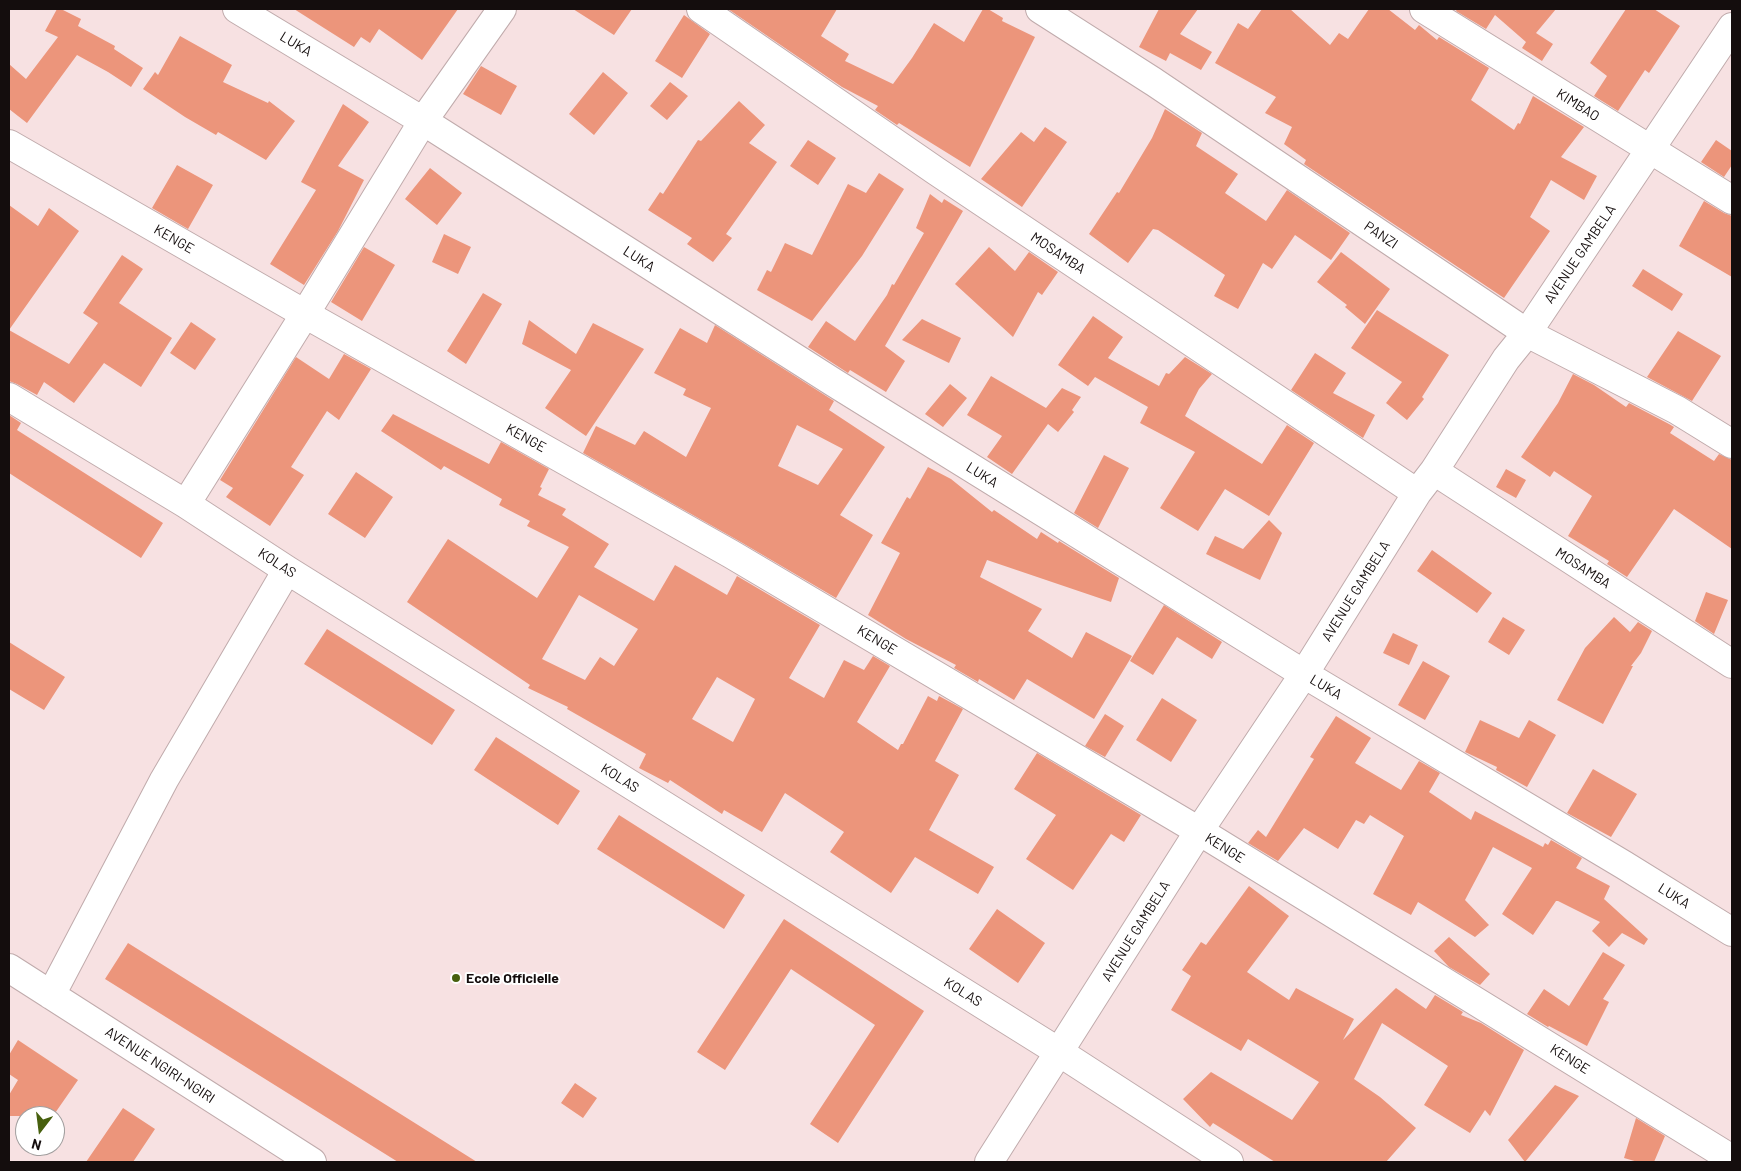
<!DOCTYPE html>
<html>
<head>
<meta charset="utf-8">
<style>
  body { margin:0 }
  #map { position:relative; width:1741px; height:1171px; overflow:hidden; background:#f7e1e2; font-family:Barlow,sans-serif }
  canvas { display:block }
  .frame { position:absolute; inset:0; border:10px solid #140d0d; pointer-events:none }
  .north { position:absolute; left:15px; top:1106px; width:50px; height:50px; box-sizing:border-box; background:#fff; border:1px solid #a19e9e; border-radius:50%; rotate:195deg; font-size:14px; font-weight:700; line-height:20px; text-align:center; color:#140d0d }
  .north::after { content:''; display:block; margin:auto; width:18px; height:22px; background:#47600e; clip-path:polygon(50% 0,100% 100%,50% 72%,0 100%) }
</style>
</head>
<body>
<div id="map">
<canvas width="1741" height="1171"></canvas>
<div class="frame"></div>
<div class="north">N</div>
</div>
<script>
const c = document.querySelector('canvas').getContext('2d');
c.lineJoin = 'round';
function fill(path, color) {
  c.fillStyle = color;
  c.fill(path, 'evenodd');
}
function toPath(rows) {
  const path = new Path2D();
  for (const r of rows) {
    path.moveTo(r[0], r[1]);
    for (let i = 2; i < r.length; i += 2) path.lineTo(r[i], r[i + 1]);
  }
  return path;
}
function trace(path, color, width, dash) {
  c.strokeStyle = color;
  c.lineWidth = width;
  c.lineCap = dash ? 'butt' : 'round';
  c.setLineDash(dash || []);
  c.stroke(path);
}
function write(font, color, halo, rows, align = 'center') {
  c.font = font + ' Barlow,sans-serif';
  c.lineWidth = 4;
  c.setLineDash([]);
  c.textBaseline = 'middle';
  c.strokeStyle = halo;
  c.fillStyle = color;
  for (const [text, x, y, turn = 0] of rows) {
    c.save();
    c.translate(x, y);
    c.rotate((+turn || 0) * Math.PI / 180);
    c.textAlign = isNaN(turn) ? turn : align;
    if (halo) c.strokeText(text, 0, 0);
    c.fillText(text, 0, 0);
    c.restore();
  }
}
fill(toPath([
  [57,9,61,9,81,19,78,26,115,46,114,49,143,68,131,87,108,72,77,55,27,123,9,109,9,64,26,79,58,37,45,31],
  [294,9,458,9,422,60,379,29,370,43,361,37,354,47],
  [573,9,632,9,614,35],
  [728,9,837,9,821,36,849,54,845,61,893,84,912,58,934,23,964,42,983,9,988,9,1003,18,1002,21,1035,37,970,167,899,123,897,125,875,110,878,106,842,87],
  [1159,9,1198,9,1180,34,1212,52,1201,70,1170,53,1166,61,1139,47],
  [1262,9,1290,9,1330,45,1339,33,1348,39,1369,9,1388,9,1415,30,1419,25,1437,40,1439,37,1489,68,1471,100,1514,130,1518,123,1520,124,1533,96,1584,127,1561,157,1597,176,1584,200,1551,180,1530,217,1550,231,1504,298,1304,164,1306,160,1284,144,1292,127,1265,113,1276,97,1215,63,1238,23,1248,29],
  [1457,9,1556,9,1536,33,1553,44,1542,61,1522,48,1526,42,1495,15,1486,29,1456,11],
  [1626,9,1654,9,1680,26,1649,73,1645,70,1618,111,1594,96,1607,76,1590,63],
  [684,15,710,34,682,78,655,61],
  [180,36,232,65,223,82,268,103,269,101,295,121,266,160,218,132,216,135,185,117,143,89,155,72,158,75],
  [481,66,517,86,501,115,463,94],
  [603,72,628,93,594,135,569,114],
  [670,82,688,96,667,120,650,106],
  [739,101,765,125,749,143,777,162,726,234,732,238,713,262,687,244,692,238,648,210,660,192,663,194,698,140,701,141],
  [343,104,369,122,338,166,364,180,338,231,304,285,270,264,316,190,301,182],
  [1165,109,1202,133,1196,146,1238,174,1225,193,1266,221,1287,190,1350,233,1331,260,1295,235,1272,269,1263,263,1238,309,1214,296,1225,275,1158,230,1153,229,1128,263,1089,234,1117,192,1119,193,1152,138],
  [1045,127,1067,142,1022,207,981,179,1021,132,1034,142],
  [808,140,836,158,818,185,790,166],
  [1716,140,1732,151,1732,165,1724,177,1701,162],
  [177,165,213,185,188,229,152,208],
  [430,168,462,193,437,225,405,199],
  [879,173,904,189,862,256,812,321,757,290,767,270,771,272,785,243,812,255,848,184,866,193],
  [930,194,942,203,944,199,963,211,885,346,905,361,886,392,850,370,848,373,808,347,826,321,855,341,887,295,892,284,894,285,924,233,916,228],
  [1704,201,1724,213,1732,216,1732,277,1679,246],
  [9,205,38,226,49,208,79,231,9,330,69,364,98,323,83,313,122,255,143,269,119,303,172,338,141,387,104,363,74,403,44,382,37,395,17,384,9,381],
  [444,234,471,247,458,274,432,262],
  [364,247,395,265,362,321,331,302],
  [989,247,1015,271,1029,252,1058,272,1042,295,1038,292,1013,337,955,284],
  [1341,252,1390,289,1365,324,1345,307,1347,305,1317,282],
  [1643,269,1683,294,1672,311,1632,286],
  [483,293,502,304,466,364,447,351],
  [1377,310,1449,355,1422,397,1424,399,1407,420,1386,403,1402,382,1351,348],
  [1093,316,1123,337,1108,358,1159,386,1166,373,1169,374,1185,357,1212,374,1199,389,1185,416,1262,464,1287,425,1314,443,1269,516,1225,489,1198,531,1160,508,1195,452,1140,423,1148,407,1095,377,1088,386,1058,365],
  [922,319,961,338,949,363,902,340],
  [529,320,576,354,593,323,644,349,586,436,545,408,571,370,522,344],
  [191,322,216,339,195,370,170,353],
  [715,325,834,401,829,410,885,447,840,515,873,535,836,598,739,541,583,453,596,426,635,445,644,431,686,457,711,408,683,395,686,389,654,373,680,328,707,343],
  [797,425,843,449,818,485,778,466],
  [1678,331,1721,356,1692,401,1647,377],
  [1315,353,1346,373,1333,393,1375,415,1363,438,1291,390],
  [344,354,371,369,339,420,327,411,291,467,304,475,270,526,226,497,233,488,220,480,296,357,329,379],
  [1573,374,1594,385,1626,407,1629,403,1669,424,1674,427,1670,433,1714,461,1719,454,1732,460,1732,549,1674,509,1627,577,1607,564,1609,561,1568,536,1592,496,1554,471,1550,477,1521,457,1558,403],
  [991,376,1046,408,1062,388,1081,397,1072,410,1074,412,1058,432,1048,424,1012,474,987,457,1002,436,967,415],
  [950,384,967,398,943,427,925,414],
  [393,414,489,464,501,442,549,469,540,487,542,488,538,495,566,509,562,515,609,544,594,567,654,601,675,565,727,595,737,576,820,625,789,678,824,698,844,660,864,670,873,656,890,666,857,722,898,750,901,744,903,744,928,696,937,701,939,696,963,709,935,761,959,775,929,830,994,867,978,894,915,857,891,893,830,852,844,832,785,793,762,832,724,810,722,814,670,780,668,783,639,768,646,754,567,709,568,707,528,688,530,685,407,602,448,539,537,598,569,547,527,526,530,521,499,505,502,499,444,466,441,470,381,431],
  [579,595,638,629,614,666,600,657,585,680,542,659],
  [717,677,755,699,733,742,692,719],
  [9,415,21,423,17,430,163,523,141,558,9,473],
  [1104,455,1129,468,1098,528,1074,513],
  [928,467,951,479,992,512,994,510,1037,539,1041,532,1058,543,1059,541,1119,578,1111,602,987,560,980,577,1042,609,1028,631,1072,658,1086,632,1132,656,1094,719,1027,679,1014,700,979,679,978,682,954,668,956,665,906,639,868,615,900,553,881,543,907,497,910,499],
  [1506,469,1526,480,1516,498,1496,487],
  [356,472,393,497,365,538,328,514],
  [1269,520,1282,533,1260,580,1206,554,1215,536,1243,549],
  [1432,550,1492,593,1477,613,1417,571],
  [1706,592,1728,600,1714,634,1695,621],
  [1164,605,1222,642,1212,659,1177,637,1153,675,1130,661],
  [1503,617,1525,630,1509,655,1488,642],
  [1614,617,1630,632,1638,622,1652,631,1641,653,1631,666,1633,666,1603,724,1557,700,1585,648],
  [327,629,455,710,432,745,304,664],
  [1393,633,1418,645,1409,665,1383,653],
  [9,642,65,677,44,710,9,689],
  [1423,661,1450,676,1425,720,1398,705],
  [1162,698,1197,720,1171,762,1136,740],
  [1105,714,1124,726,1105,757,1085,746],
  [1336,716,1371,738,1355,763,1401,790,1419,761,1440,773,1429,792,1471,820,1475,811,1543,847,1545,843,1548,845,1551,840,1582,858,1576,868,1610,886,1604,899,1648,939,1644,945,1622,933,1609,947,1592,931,1600,922,1558,901,1556,901,1533,935,1502,914,1532,868,1493,847,1465,900,1489,925,1475,937,1418,902,1411,915,1373,894,1404,836,1370,815,1364,824,1356,820,1338,849,1304,828,1278,861,1248,843,1258,830,1266,837,1314,759,1310,757],
  [1480,720,1519,738,1529,720,1556,735,1527,787,1496,770,1497,767,1465,752],
  [496,737,580,791,558,825,474,770],
  [1037,753,1141,815,1124,842,1111,834,1073,890,1026,859,1056,815,1014,789],
  [1593,769,1637,794,1611,837,1567,813],
  [619,815,745,895,724,929,597,849],
  [1249,886,1289,916,1247,972,1289,1000,1296,988,1354,1019,1343,1040,1396,988,1426,1009,1435,995,1463,1012,1461,1015,1481,1023,1524,1050,1490,1116,1485,1110,1470,1133,1424,1105,1448,1066,1382,1023,1354,1079,1380,1097,1416,1128,1386,1162,1275,1162,1213,1123,1210,1127,1183,1099,1211,1072,1292,1120,1319,1082,1248,1039,1241,1051,1171,1010,1191,976,1182,970,1201,942,1206,945],
  [997,909,1045,943,1018,983,969,949],
  [784,919,924,1011,838,1143,810,1124,875,1025,791,969,725,1070,697,1052],
  [1449,937,1490,974,1480,985,1449,967,1434,951],
  [128,943,477,1162,398,1162,105,979],
  [1603,952,1625,965,1603,999,1609,1002,1587,1046,1549,1026,1548,1027,1527,1014,1544,989,1569,1006],
  [18,1040,78,1080,53,1116,9,1116,9,1095,18,1080,9,1074,9,1055],
  [575,1083,597,1098,583,1118,561,1103],
  [1555,1085,1579,1096,1525,1162,1508,1140],
  [123,1108,155,1129,133,1162,86,1162],
  [1636,1118,1665,1136,1654,1162,1638,1162,1624,1158]
]), '#ec957b');
const minor = toPath([
  [237,9,423,121,833,382,1304,674,1624,865,1732,932],
  [701,9,936,171,1417,493],
  [1040,9,1154,82,1527,333,1677,410,1732,444],
  [1424,9,1732,200],
  [9,144,305,314,731,554,1199,831,1732,1159],
  [9,397,186,504,287,570,1059,1052,1229,1162],
  [1434,471,1732,664],
  [186,504,305,314,423,121,502,9],
  [9,968,312,1162],
  [51,995,164,780,287,570],
  [989,1162,1199,831,1304,674,1417,493,1434,471,1506,359,1527,333,1732,27]
]);
trace(minor, '#c0abac', 30);
trace(minor, '#fff', 28);
for (const [x, y, r, color] of [
  [456,978,5,"#47600e"]
]) {
  const dot = new Path2D();
  dot.arc(x, y, r, 0, 2 * Math.PI);
  c.fillStyle = color;
  c.fill(dot);
  trace(dot, '#fff', 2);
}
write('14px', '#140d0d', '#fff', [
  ["LUKA",296,44,31],
  ["KIMBAO",1578,105,32],
  ["PANZI",1381,235,34],
  ["KENGE",174,239,30],
  ["MOSAMBA",1058,253,34],
  ["AVENUE GAMBELA",1580,254,-56],
  ["LUKA",639,259,33],
  ["KENGE",526,438,29],
  ["LUKA",982,475,32],
  ["KOLAS",277,563,33],
  ["MOSAMBA",1583,568,33],
  ["AVENUE GAMBELA",1356,591,-58],
  ["KENGE",877,640,31],
  ["LUKA",1326,687,31],
  ["KOLAS",620,778,32],
  ["KENGE",1225,848,32],
  ["LUKA",1674,896,32],
  ["AVENUE GAMBELA",1136,931,-58],
  ["KOLAS",963,992,32],
  ["KENGE",1570,1059,32],
  ["AVENUE NGIRI-NGIRI",160,1065,33]
]);
write('bold 14px', '#140d0d', '#fff', [
  ["Ecole Officielle",466,978]
], 'left');
</script>
</body>
</html>
